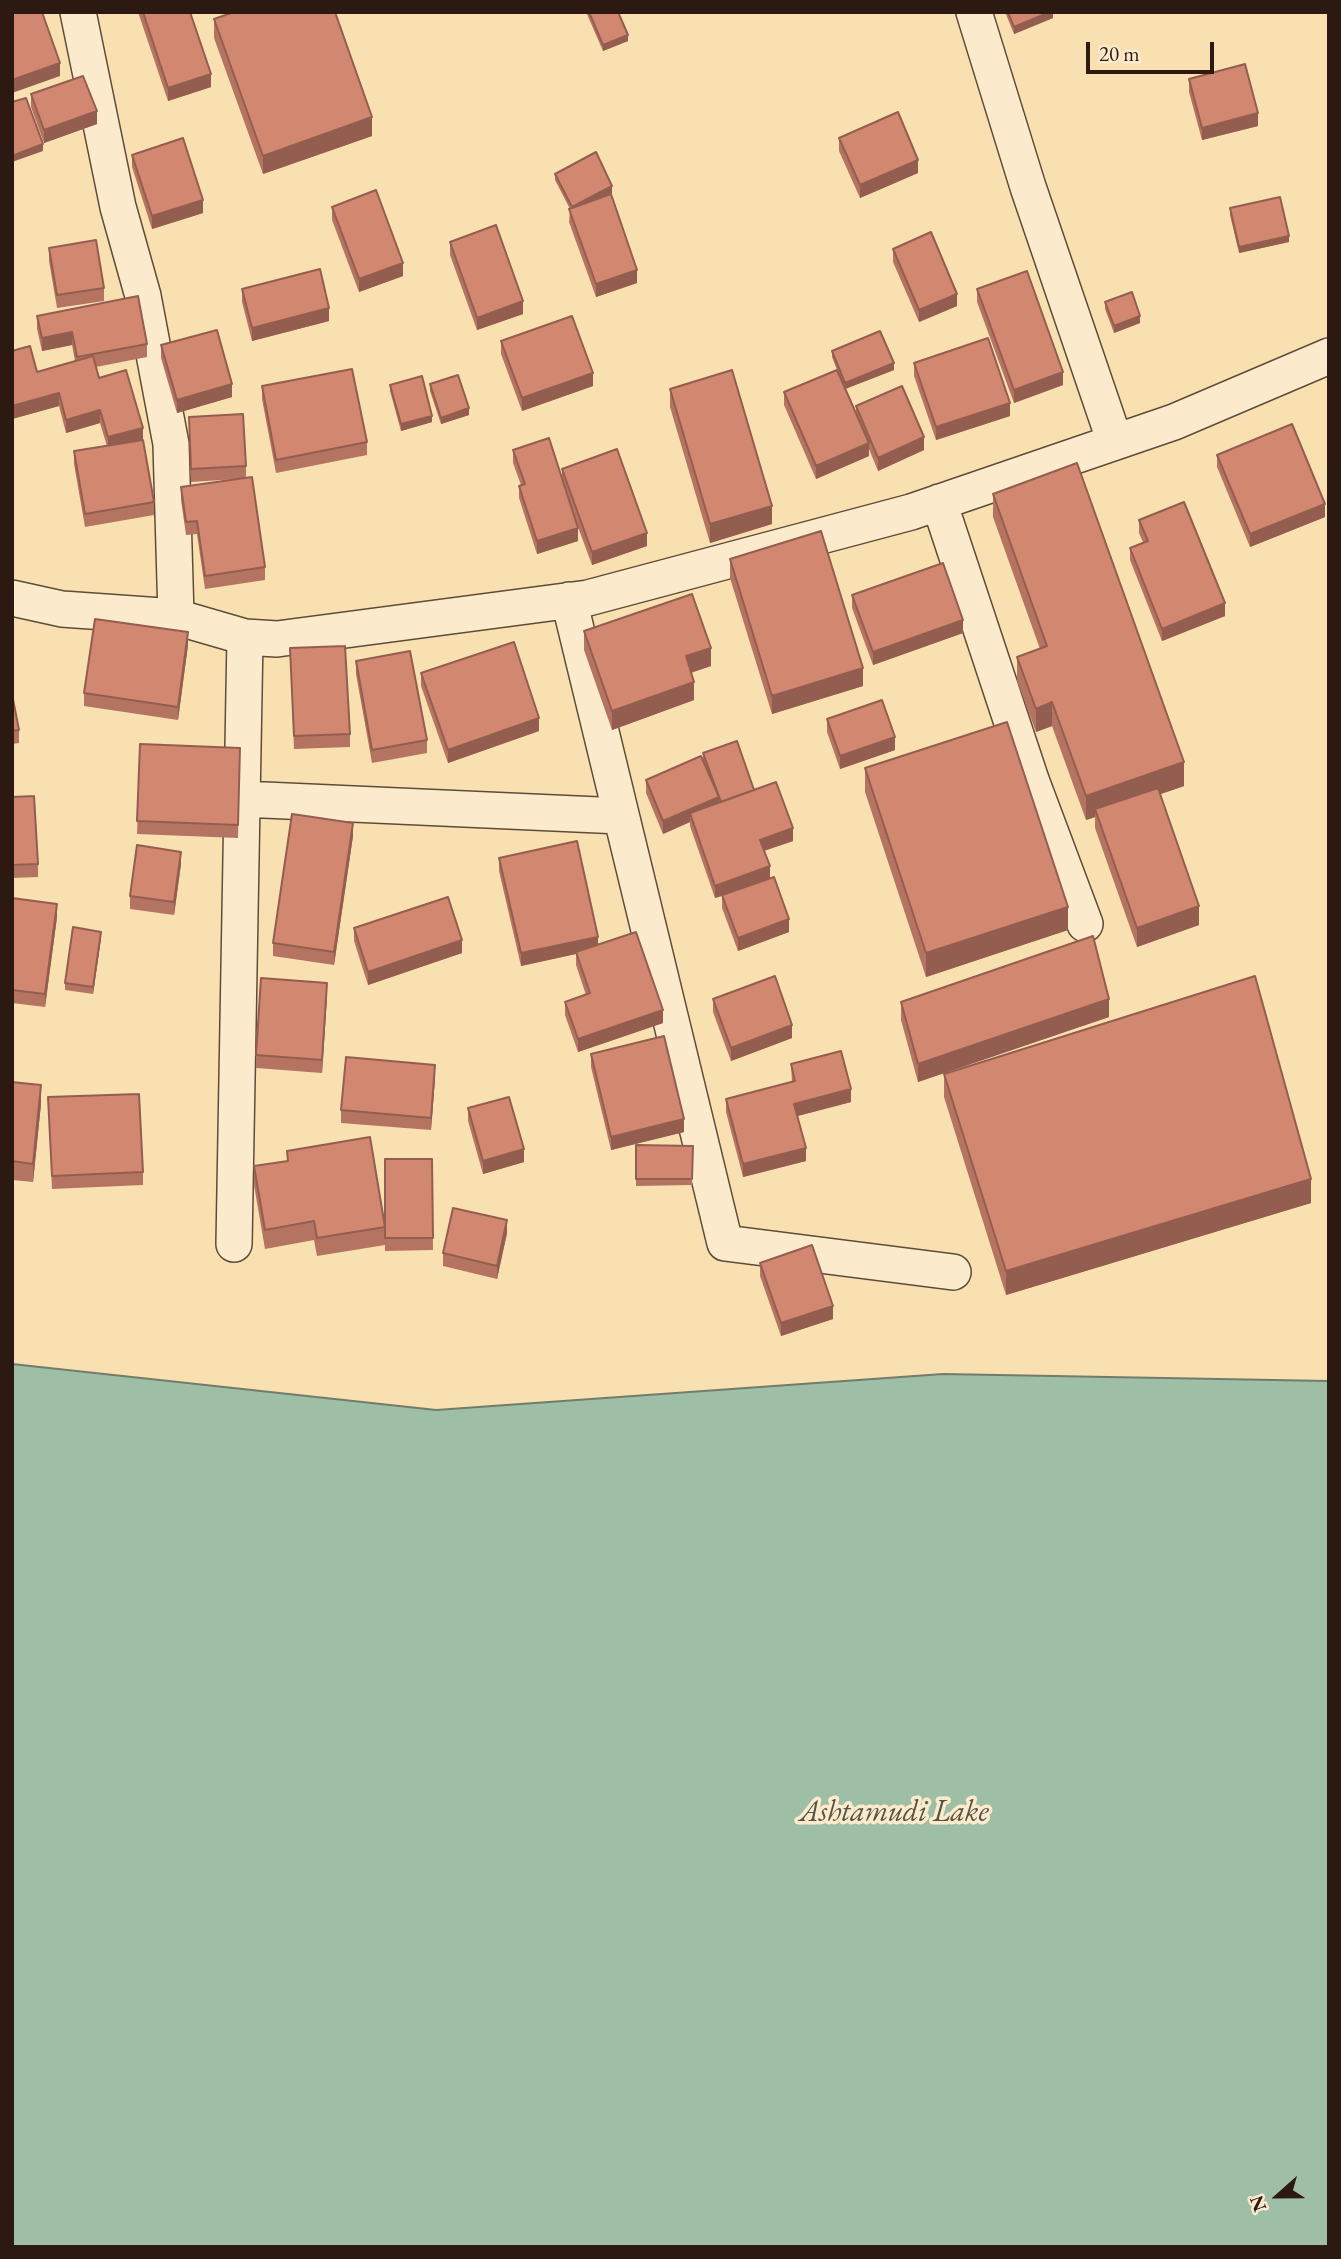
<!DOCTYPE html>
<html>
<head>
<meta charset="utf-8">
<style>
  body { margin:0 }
  #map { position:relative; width:1341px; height:2259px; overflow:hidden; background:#f9e0b1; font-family:"EB Garamond",serif }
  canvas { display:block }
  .frame { position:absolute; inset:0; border:14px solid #2b1912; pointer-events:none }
  .north { position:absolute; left:1243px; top:2161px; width:70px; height:70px; -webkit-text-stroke:5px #fbebcc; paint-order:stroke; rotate:249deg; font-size:19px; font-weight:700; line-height:28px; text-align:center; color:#2b1912 }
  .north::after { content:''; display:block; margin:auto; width:24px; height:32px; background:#2b1912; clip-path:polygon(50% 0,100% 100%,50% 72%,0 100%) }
  .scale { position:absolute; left:1086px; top:42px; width:128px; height:32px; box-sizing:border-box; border:4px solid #2b1912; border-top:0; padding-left:9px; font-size:21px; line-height:24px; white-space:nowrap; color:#2b1912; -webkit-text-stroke:5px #fbebcc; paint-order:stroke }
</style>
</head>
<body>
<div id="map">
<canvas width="1341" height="2259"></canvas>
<div class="frame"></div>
<div class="north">N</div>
<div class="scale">20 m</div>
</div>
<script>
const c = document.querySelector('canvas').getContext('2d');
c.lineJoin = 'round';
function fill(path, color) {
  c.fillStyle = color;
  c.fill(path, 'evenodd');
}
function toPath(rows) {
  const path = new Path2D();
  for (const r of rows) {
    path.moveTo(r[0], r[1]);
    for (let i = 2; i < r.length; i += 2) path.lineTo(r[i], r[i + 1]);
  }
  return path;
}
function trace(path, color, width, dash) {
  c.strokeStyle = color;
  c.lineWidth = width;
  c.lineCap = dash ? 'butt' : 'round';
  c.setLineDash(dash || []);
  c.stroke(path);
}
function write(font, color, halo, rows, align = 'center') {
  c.font = font + ' "EB Garamond",serif';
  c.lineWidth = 7;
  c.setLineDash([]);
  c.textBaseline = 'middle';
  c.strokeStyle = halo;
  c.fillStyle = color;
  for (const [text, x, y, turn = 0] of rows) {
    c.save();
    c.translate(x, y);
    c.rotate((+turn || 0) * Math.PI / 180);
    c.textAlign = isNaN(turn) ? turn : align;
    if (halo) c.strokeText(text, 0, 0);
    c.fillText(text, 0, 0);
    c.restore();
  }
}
const water = toPath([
  [12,1364,436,1410,943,1374,1329,1381,1329,2247,12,2247,12,1364]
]);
fill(water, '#9fbea6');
trace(water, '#717c6b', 2);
const minor = toPath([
  [78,12,118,207,143,296,171,444,176,617],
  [974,12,1028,187,1115,442],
  [939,502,1031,780,1085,924],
  [12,598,62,609,176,617,245,637,277,639,588,598,911,512,1174,422,1329,356],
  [569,600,725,1243,953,1272],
  [242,799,621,816],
  [234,1244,245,637]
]);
trace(minor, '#5e4b3a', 38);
trace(minor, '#fbebcc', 35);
fill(toPath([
  [138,12,190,12,211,87,168,101],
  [586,12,618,12,628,41,603,51],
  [1005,12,1053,12,1053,18,1014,34],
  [214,19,372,136,263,174,214,38],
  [1189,79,1258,126,1202,140,1189,92],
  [31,94,97,124,44,143,31,107],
  [839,138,918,173,860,198,839,151],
  [132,155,203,213,152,229,132,167],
  [555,174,612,193,603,197,637,283,596,297,569,222,570,209,555,180],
  [332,207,403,276,359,292,332,220],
  [1230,208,1289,242,1239,253,1230,215],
  [450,242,523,314,477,330,450,255],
  [49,248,104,288,104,301,57,308,49,261],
  [893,249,957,306,919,322,893,262],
  [242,289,329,321,252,341,242,302],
  [977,289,1063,385,1014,403,977,302],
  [1105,302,1140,323,1114,333,1105,309],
  [37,316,147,344,147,357,96,367,99,378,143,440,154,502,154,515,85,527,74,464,74,451,107,446,100,423,66,433,59,406,12,419,12,351,37,372,75,361,72,345,42,351,37,329],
  [501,341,593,386,522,411,501,354],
  [161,345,232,397,177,413,161,358],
  [832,351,894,370,845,389,856,412,856,406,924,450,878,471,869,449,869,456,816,479,784,405,784,392,837,370,832,357],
  [914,363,1010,416,936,440,914,376],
  [430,384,469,415,441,424,430,391],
  [390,385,432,422,401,431,390,391],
  [262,386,367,442,367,455,276,473,262,399],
  [670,389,772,524,710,543,670,407],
  [189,417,246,466,246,478,265,567,265,580,205,589,197,534,186,535,181,500,181,487,237,479,191,482],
  [513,450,562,478,562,469,647,546,592,565,575,519,578,541,537,554,519,498,519,486,521,485,513,463],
  [1217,455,1325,517,1250,547,1217,467],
  [993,494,1184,786,1160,794,1199,925,1137,947,1095,828,1095,817,1086,820,1052,726,1036,732,1017,681,1017,657,1040,649,993,517],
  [1139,520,1225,616,1162,641,1130,560,1130,548,1143,542,1139,533],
  [730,559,863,686,772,714,730,578],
  [852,595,963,633,873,665,852,608],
  [584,631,711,666,691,673,694,700,612,730,584,650],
  [188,645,178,720,84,706,84,693],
  [290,648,350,734,350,747,294,749],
  [356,661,427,740,427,753,372,763,356,674],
  [421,673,539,731,448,763,421,686],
  [12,694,19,730,19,743,12,744],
  [827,719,895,750,840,769,827,732],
  [140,744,240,748,238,838,137,834],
  [703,753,754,790,793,841,764,851,770,878,789,932,738,951,722,908,722,896,715,898,690,826,690,822,663,834,646,793,646,780,707,770,703,760],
  [865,768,1068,930,926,977,865,792],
  [12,797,38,864,38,877,12,878],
  [353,836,334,965,273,956,273,943],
  [499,858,598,945,663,1023,578,1052,565,1015,565,1002,586,995,576,965,576,954,521,966,499,871],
  [181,864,174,915,130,909,130,896],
  [12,898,57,917,45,1007,12,1003],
  [354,928,462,953,368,985,354,941],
  [101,938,93,994,65,990,65,983],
  [327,996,322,1073,256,1068,256,1055],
  [713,999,792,1038,731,1061,713,1012],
  [901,1002,1109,1017,918,1082,901,1020],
  [591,1054,684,1132,611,1150,591,1067],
  [791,1064,851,1102,797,1116,806,1161,743,1177,726,1112,726,1099,792,1082],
  [944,1074,1311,1203,1006,1295,944,1097],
  [435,1078,431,1130,341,1123,341,1110],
  [12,1082,41,1104,33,1182,12,1180],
  [48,1097,143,1172,143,1185,52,1189],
  [468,1108,524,1162,483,1174,468,1121],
  [636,1145,693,1146,692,1185,636,1186],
  [287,1151,385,1226,432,1159,433,1250,385,1251,385,1243,385,1245,317,1256,314,1240,265,1249,254,1185,254,1166,287,1161],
  [507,1233,497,1279,443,1266,443,1253],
  [760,1263,833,1319,781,1336,760,1276]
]), '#b57461');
fill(toPath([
  [1050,12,1053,12,1053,18,1014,34,1014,27],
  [628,35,628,41,603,51,603,45],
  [60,63,60,76,12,93,12,80],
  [211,74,211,87,168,101,168,88],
  [97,111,97,124,44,143,44,130],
  [1258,113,1258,126,1202,140,1202,128],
  [372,117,372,136,263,174,263,156],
  [43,144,43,151,12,162,12,156],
  [918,160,918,173,860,198,860,185],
  [612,186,612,193,572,213,572,207],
  [203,200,203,213,152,229,152,216],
  [1289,236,1289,242,1239,253,1239,247],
  [403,263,403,276,359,292,359,279],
  [637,270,637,283,596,297,596,284],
  [957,294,957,306,919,322,919,310],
  [523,301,523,314,477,330,477,318],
  [329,308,329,321,252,341,252,328],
  [1140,316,1140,323,1114,333,1114,326],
  [72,332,72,345,42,351,42,338],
  [894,363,894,370,845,389,845,383],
  [1063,372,1063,385,1014,403,1014,390],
  [593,373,593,386,522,411,522,398],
  [232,384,232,397,177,413,177,400],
  [59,393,59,406,12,419,12,406],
  [1010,403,1010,416,936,440,936,427],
  [469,408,469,415,441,424,441,418],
  [100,410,100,423,66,433,66,420],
  [432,416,432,422,401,431,401,424],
  [143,428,143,441,108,450,108,437],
  [924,437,924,450,878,471,878,458],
  [869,443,869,456,816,479,816,466],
  [1325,504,1325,517,1250,547,1250,534],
  [772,506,772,524,710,543,710,524],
  [578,528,578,541,537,554,537,541],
  [647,533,647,546,592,565,592,552],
  [1225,603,1225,616,1162,641,1162,629],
  [963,620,963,633,873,665,873,652],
  [188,632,188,645,178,720,178,707],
  [711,648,711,666,686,674,686,656],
  [863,668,863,686,772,714,772,696],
  [694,682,694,700,612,730,612,711],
  [1052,702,1052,726,1036,732,1036,709],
  [539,718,539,731,448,763,448,750],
  [895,737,895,750,840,769,840,756],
  [1184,762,1184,786,1098,816,1095,809,1095,817,1086,820,1086,796],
  [719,797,719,809,690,813,690,822,663,834,663,821],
  [353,823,353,836,334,965,334,952],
  [793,828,793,841,760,852,760,840],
  [181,852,181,864,174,915,174,902],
  [770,866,770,879,715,898,715,886],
  [57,904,57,917,45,1007,45,994],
  [1199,906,1199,925,1137,947,1137,928],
  [1068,907,1068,930,926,977,926,953],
  [789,919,789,932,738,951,738,938],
  [101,932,101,938,93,994,93,987],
  [598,937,598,949,521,966,521,953],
  [462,940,462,953,368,985,368,972],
  [327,983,327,996,322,1073,322,1060],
  [1109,999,1109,1017,918,1082,918,1064],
  [663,1010,663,1023,578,1052,578,1039],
  [792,1025,792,1038,731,1061,731,1048],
  [435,1065,435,1078,431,1130,431,1118],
  [41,1085,41,1104,33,1182,33,1164],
  [851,1089,851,1102,794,1117,794,1104],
  [684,1119,684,1132,611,1150,611,1137],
  [806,1148,806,1161,743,1177,743,1164],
  [524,1149,524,1162,483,1174,483,1161],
  [1311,1179,1311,1203,1006,1295,1006,1271],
  [507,1220,507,1233,497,1279,497,1266],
  [833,1306,833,1319,781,1336,781,1323]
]), '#935e4f');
const building = toPath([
  [12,12,42,12,60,63,12,80,12,12],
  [143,12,190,12,211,74,168,88,143,12],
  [234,12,335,12,372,117,263,156,214,19,234,12],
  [589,12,618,12,628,35,603,45,589,12],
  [1008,12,1050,12,1014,27,1008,12],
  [1245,64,1258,113,1202,128,1189,79,1245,64],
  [83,76,97,111,44,130,31,94,83,76],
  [26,98,43,144,12,156,12,102,26,98],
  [898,112,918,160,860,185,839,138,898,112],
  [183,138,203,200,152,216,132,155,183,138],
  [596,152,612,186,572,207,555,174,596,152],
  [376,190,403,263,359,279,332,207,376,190],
  [611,194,637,270,596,284,569,209,611,194],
  [1280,197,1289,236,1239,247,1230,208,1280,197],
  [496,225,523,301,477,318,450,242,496,225],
  [931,232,957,294,919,310,893,249,931,232],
  [96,240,104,288,57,295,49,248,96,240],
  [320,269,329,308,252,328,242,289,320,269],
  [1027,271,1063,372,1014,390,977,289,1027,271],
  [1132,292,1140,316,1114,326,1105,302,1132,292],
  [138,296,147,344,77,357,72,332,42,338,37,316,138,296],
  [572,316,593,373,522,398,501,341,572,316],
  [217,330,232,384,177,400,161,345,217,330],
  [880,331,894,363,845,383,832,351,880,331],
  [988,338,1010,403,936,427,914,363,988,338],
  [30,346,37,372,93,356,99,378,126,370,143,428,108,437,100,410,66,420,59,393,12,406,12,351,30,346],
  [352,369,367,442,276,460,262,386,352,369],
  [732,370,772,506,710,524,670,389,732,370],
  [837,370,869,443,816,466,784,392,837,370],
  [458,375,469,408,441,418,430,384,458,375],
  [422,376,432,416,401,424,390,385,422,376],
  [902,386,924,437,878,458,856,406,902,386],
  [243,414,246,466,191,469,189,417,243,414],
  [1292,424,1325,504,1250,534,1217,455,1292,424],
  [549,438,578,528,537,541,519,486,525,484,513,450,549,438],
  [143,440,154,502,85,514,74,451,143,440],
  [617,449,647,533,592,552,562,469,617,449],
  [1077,463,1184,762,1086,796,1052,702,1036,709,1017,657,1047,646,993,494,1077,463],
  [252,477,265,567,205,576,197,521,186,522,181,487,252,477],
  [1184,502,1225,603,1162,629,1130,548,1148,541,1139,520,1184,502],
  [821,531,863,668,772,696,730,559,821,531],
  [943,563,963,620,873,652,852,595,943,563],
  [692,594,711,648,686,656,694,682,612,711,584,631,692,594],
  [95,619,188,632,178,707,84,693,95,619],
  [514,642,539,718,448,750,421,673,514,642],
  [345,646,350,734,294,736,290,648,345,646],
  [410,651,427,740,372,750,356,661,410,651],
  [12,694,19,730,12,731,12,694],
  [882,700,895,737,840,756,827,719,882,700],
  [1007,722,1068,907,926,953,865,768,1007,722],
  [737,741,754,790,721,802,703,753,737,741],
  [140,744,240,748,238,825,137,821,140,744],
  [701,756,719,797,663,821,646,780,701,756],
  [776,782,793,828,760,840,770,866,715,886,690,813,776,782],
  [1158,788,1199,906,1137,928,1095,809,1158,788],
  [34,796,38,864,12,865,12,797,34,796],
  [292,814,353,823,334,952,273,943,292,814],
  [577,841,598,937,521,953,499,858,577,841],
  [137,845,181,852,174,902,130,896,137,845],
  [774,877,789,919,738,938,722,895,774,877],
  [448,897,462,940,368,972,354,928,448,897],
  [12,898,57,904,45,994,12,990,12,898],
  [73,927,101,932,93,987,65,983,73,927],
  [636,932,663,1010,578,1039,565,1002,590,993,576,952,636,932],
  [1093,936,1109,999,918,1064,901,1002,1093,936],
  [775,976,792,1025,731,1048,713,999,775,976],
  [1255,976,1311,1179,1006,1271,944,1074,1255,976],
  [261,978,327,983,322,1060,256,1055,261,978],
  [664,1036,684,1119,611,1137,591,1054,664,1036],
  [841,1051,851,1089,794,1104,806,1148,743,1164,726,1099,795,1081,791,1064,841,1051],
  [346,1057,435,1065,431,1118,341,1110,346,1057],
  [12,1082,41,1085,33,1164,12,1161,12,1082],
  [139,1094,143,1172,52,1176,48,1097,139,1094],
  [509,1097,524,1149,483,1161,468,1108,509,1097],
  [370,1137,385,1227,317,1238,314,1221,265,1230,254,1166,288,1161,287,1151,370,1137],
  [636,1145,693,1146,692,1179,636,1179,636,1145],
  [385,1159,432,1159,433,1238,385,1238,385,1159],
  [453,1208,507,1220,497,1266,443,1253,453,1208],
  [812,1245,833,1306,781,1323,760,1263,812,1245]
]);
fill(building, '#d28771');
trace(building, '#935e4f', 2);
write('italic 30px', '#545346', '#fbebcc', [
  ["Ashtamudi Lake",894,1813]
]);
</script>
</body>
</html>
